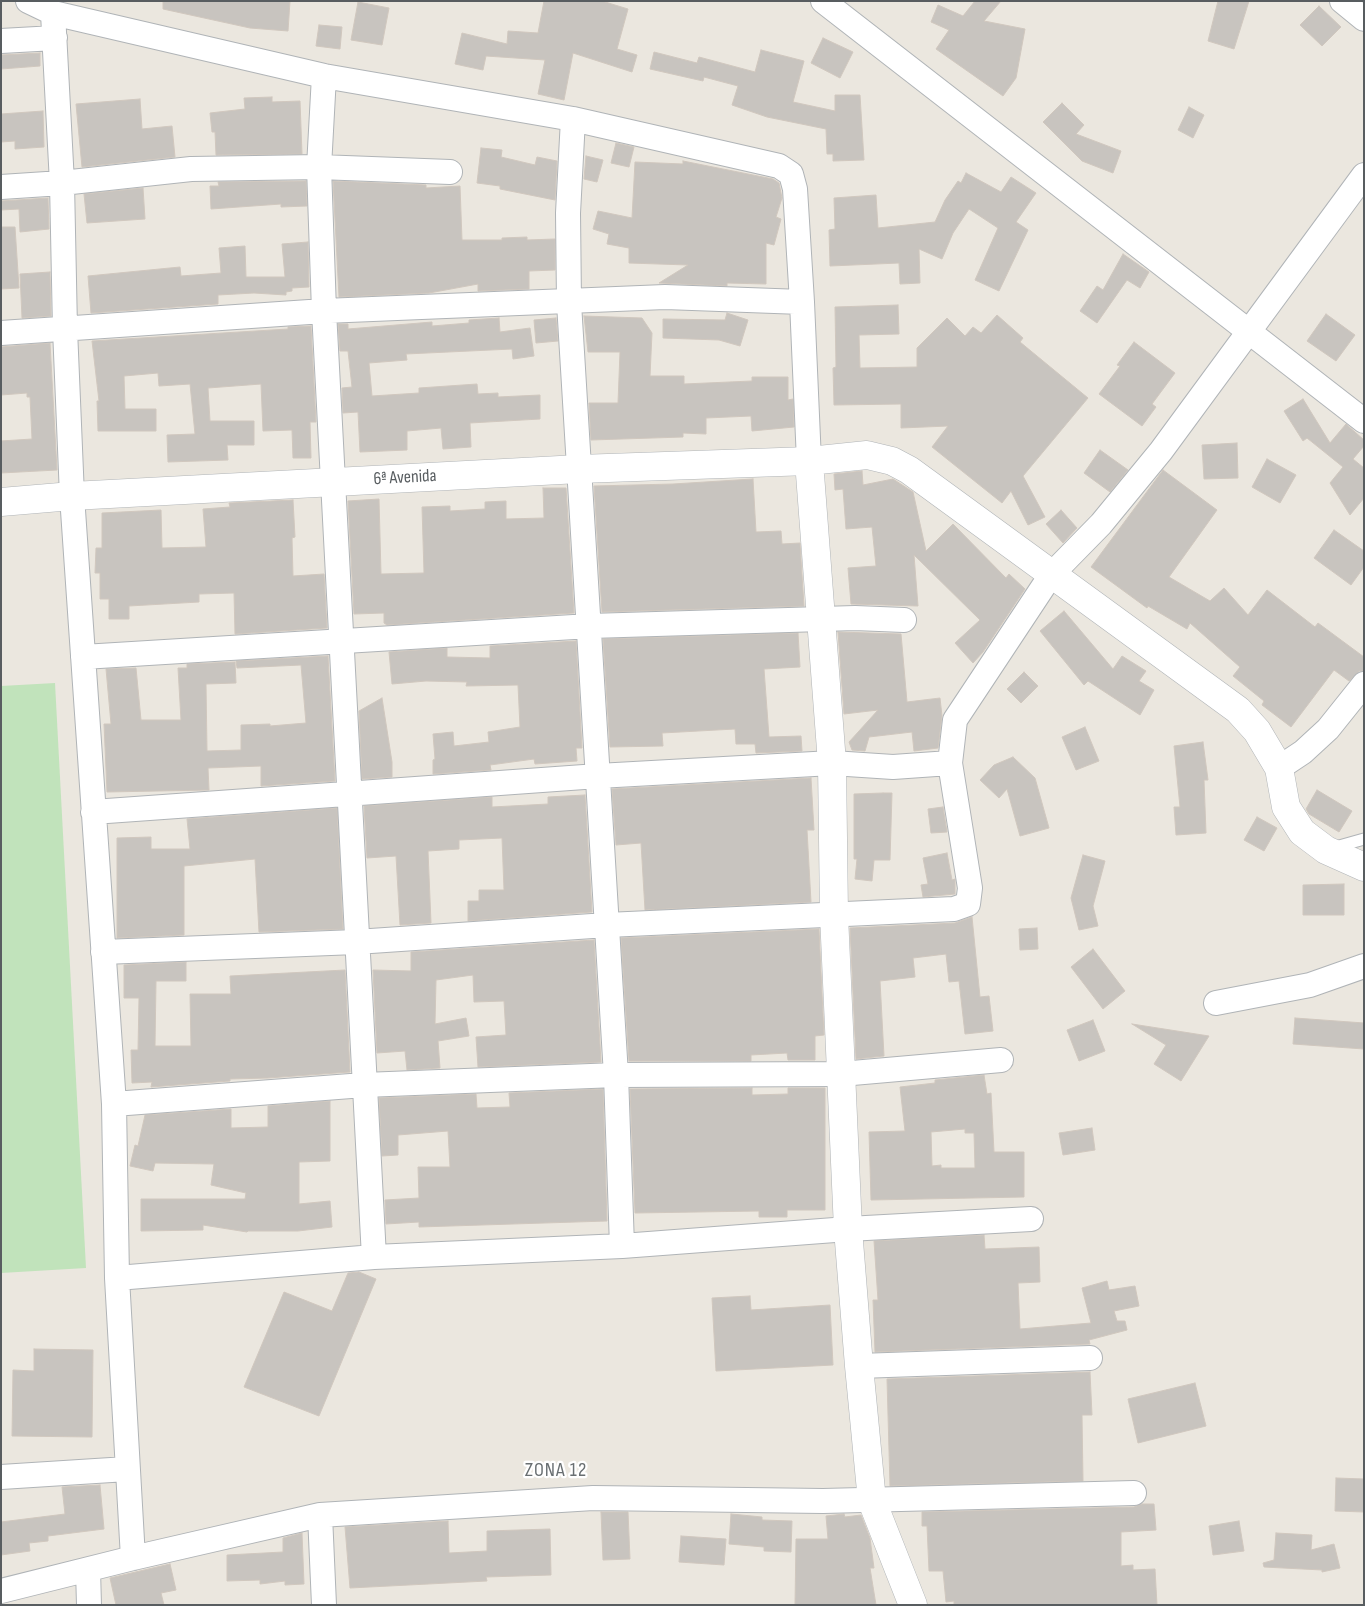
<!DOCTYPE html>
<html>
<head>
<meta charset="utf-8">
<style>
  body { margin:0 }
  #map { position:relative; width:1365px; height:1606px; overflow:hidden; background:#ebe7df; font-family:"Sofia Sans Condensed",sans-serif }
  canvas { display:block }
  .frame { position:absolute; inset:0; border:2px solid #585d60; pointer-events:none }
</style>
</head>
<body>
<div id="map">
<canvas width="1365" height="1606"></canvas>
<div class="frame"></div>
</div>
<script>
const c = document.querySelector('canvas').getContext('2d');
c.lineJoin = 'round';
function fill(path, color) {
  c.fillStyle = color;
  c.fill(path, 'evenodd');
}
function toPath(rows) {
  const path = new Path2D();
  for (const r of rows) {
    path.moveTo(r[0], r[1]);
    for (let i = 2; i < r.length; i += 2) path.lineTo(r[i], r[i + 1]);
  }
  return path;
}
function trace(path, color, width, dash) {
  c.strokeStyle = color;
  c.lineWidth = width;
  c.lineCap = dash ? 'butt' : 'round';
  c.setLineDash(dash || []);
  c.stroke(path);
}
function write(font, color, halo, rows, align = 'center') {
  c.font = font + ' "Sofia Sans Condensed",sans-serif';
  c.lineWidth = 4.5;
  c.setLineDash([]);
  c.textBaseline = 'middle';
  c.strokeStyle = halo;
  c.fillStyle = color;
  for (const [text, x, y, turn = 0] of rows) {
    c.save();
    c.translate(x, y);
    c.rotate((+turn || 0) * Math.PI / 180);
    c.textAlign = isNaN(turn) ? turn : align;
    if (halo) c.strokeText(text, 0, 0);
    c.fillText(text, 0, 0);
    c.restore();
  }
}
fill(toPath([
  [55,683,86,1268,1,1273,1,686]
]), '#c1e3bb');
const building = toPath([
  [163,1,290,1,288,31,250,28,163,9,163,1],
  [544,1,602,1,628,9,617,49,637,55,632,72,573,53,564,100,538,94,545,60,486,56,483,70,455,64,462,33,507,44,508,31,538,33,544,1],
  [975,1,1001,1,984,21,1025,29,1016,78,1003,96,936,49,949,30,931,22,938,5,963,16,975,1],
  [1218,1,1249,1,1234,49,1208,41,1218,1],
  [358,2,389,8,382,45,351,40,358,2],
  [1319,6,1341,27,1322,46,1300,25,1319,6],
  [319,25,342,27,340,49,316,46,319,25],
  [823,38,853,52,840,78,811,63,823,38],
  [761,50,804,61,793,102,835,111,835,95,860,95,864,160,833,161,833,154,827,154,826,129,767,117,732,105,738,86,704,77,703,81,650,69,654,52,697,63,699,57,755,72,761,50],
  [40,53,40,66,1,69,1,55,40,53],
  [272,97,272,102,300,101,302,154,216,155,215,132,212,132,210,113,245,109,244,98,272,97],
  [140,99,142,129,172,126,175,157,82,167,76,104,140,99],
  [1062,103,1084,125,1076,134,1121,151,1113,173,1082,161,1043,122,1062,103],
  [1189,107,1204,115,1193,138,1178,130,1189,107],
  [43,111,44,147,15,149,15,141,1,142,1,114,43,111],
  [616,143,634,147,629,167,611,163,616,143],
  [481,148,502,150,501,157,535,165,537,157,557,161,555,200,500,189,500,186,477,183,481,148],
  [586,156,603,160,597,182,584,179,586,156],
  [683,161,773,179,779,183,782,198,776,217,781,219,774,245,766,243,766,284,727,283,727,286,659,283,688,265,629,263,629,248,607,244,609,234,593,229,598,211,632,218,635,162,683,164,683,161],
  [966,173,1001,192,1011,177,1036,193,1016,222,1028,230,999,291,975,280,998,228,969,209,953,233,942,259,919,249,920,283,900,284,899,263,830,266,829,230,835,229,834,198,876,195,878,228,935,222,945,200,958,181,961,183,966,173],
  [306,181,307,206,281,207,281,204,211,209,210,186,219,186,218,182,306,181],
  [333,181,426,185,426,188,460,186,462,240,502,240,502,238,527,237,527,240,555,239,555,270,529,271,529,289,478,291,478,284,429,293,339,297,333,181],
  [143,188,145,219,87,223,84,194,143,188],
  [48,198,49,229,20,232,19,209,1,210,1,201,48,198],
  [1,227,15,227,19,288,1,289,1,227],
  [308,242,309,287,292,288,292,291,286,292,286,295,254,293,218,295,218,304,91,313,88,276,180,267,181,276,221,273,219,248,245,246,246,277,285,277,282,244,308,242],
  [1123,254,1149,272,1140,288,1127,280,1097,323,1080,311,1097,286,1103,290,1123,254],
  [50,272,51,316,22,318,20,274,50,272],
  [898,305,899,334,859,335,860,368,917,367,917,348,947,318,965,336,973,327,981,333,997,315,1023,338,1020,342,1088,398,1023,476,1045,517,1028,525,1011,491,1002,503,932,447,948,426,901,428,901,404,834,405,833,368,836,367,835,307,898,305],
  [727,313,748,320,740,346,719,340,663,338,663,319,725,320,727,313],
  [1326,314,1355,335,1336,361,1307,341,1326,314],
  [584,316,642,318,652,333,650,376,684,376,684,384,752,381,752,377,788,377,788,400,793,399,794,427,752,431,751,416,706,418,706,434,683,433,683,437,591,440,589,403,618,403,620,352,588,352,584,316],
  [499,318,500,332,530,328,534,356,513,359,512,349,406,354,407,360,369,363,372,396,419,393,419,388,477,384,478,394,498,393,498,397,540,395,540,419,470,423,471,447,443,449,441,428,407,431,407,450,360,452,358,412,343,413,342,388,352,387,348,351,340,351,338,324,348,324,348,329,432,322,432,326,469,323,469,320,499,318],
  [556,318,558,341,536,343,534,320,556,318],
  [311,326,316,422,310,422,311,458,293,458,292,430,263,431,261,384,208,388,210,421,254,421,254,445,227,445,228,460,168,462,167,435,195,434,190,384,159,386,158,373,124,376,125,409,156,409,156,431,98,431,97,401,99,401,92,341,288,329,288,327,311,326],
  [1134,342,1175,373,1152,404,1156,407,1142,426,1099,394,1120,366,1117,365,1134,342],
  [50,343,57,470,1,473,1,441,32,439,30,397,27,397,27,393,1,395,1,347,50,343],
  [1303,399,1330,443,1346,424,1364,440,1364,446,1353,459,1364,468,1364,498,1350,515,1330,483,1343,467,1307,438,1303,441,1284,411,1303,399],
  [1237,443,1238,478,1204,479,1202,445,1237,443],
  [1100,450,1128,470,1110,492,1084,473,1100,450],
  [1267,459,1296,475,1280,503,1252,487,1267,459],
  [1163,470,1217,510,1169,577,1210,601,1224,588,1248,615,1267,590,1315,627,1318,623,1364,657,1364,671,1359,671,1349,681,1334,670,1291,727,1262,705,1264,701,1233,676,1240,667,1190,623,1187,629,1148,606,1147,608,1091,567,1163,470],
  [862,471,863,485,893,479,913,492,926,551,953,524,1006,578,1009,574,1025,589,983,652,973,663,955,643,980,620,914,555,918,606,851,604,848,568,876,566,872,527,846,529,843,489,835,490,834,474,862,471],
  [753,479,756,532,781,531,782,544,800,543,804,606,602,612,594,486,673,484,753,479],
  [543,488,566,488,574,613,387,625,384,623,384,613,354,614,348,501,379,499,381,574,424,573,422,507,450,506,450,511,485,509,485,502,506,501,506,519,544,518,543,488],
  [293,500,295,537,292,538,293,576,324,574,327,628,235,634,234,593,199,594,199,602,129,606,129,619,109,619,109,599,100,599,100,573,95,573,96,548,102,548,102,513,161,510,162,548,206,547,203,509,230,507,229,503,293,500],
  [1061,510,1077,528,1063,543,1046,524,1061,510],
  [1334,530,1364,551,1364,567,1351,585,1314,558,1334,530],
  [1064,611,1113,669,1122,656,1146,671,1139,681,1154,690,1140,715,1088,681,1084,685,1040,631,1064,611],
  [838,632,901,634,907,702,940,698,942,716,938,748,914,751,912,732,869,737,865,751,852,750,849,742,878,710,844,714,838,632],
  [798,633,800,667,764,669,769,737,801,736,802,751,756,753,755,744,736,744,735,729,662,733,663,746,610,747,603,639,798,633],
  [576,641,582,748,576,748,577,761,535,764,534,759,490,765,491,770,433,774,433,760,435,759,433,734,453,732,454,746,489,742,488,732,520,727,518,685,466,686,467,682,426,681,392,684,389,652,447,648,447,657,490,658,490,646,576,641],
  [328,656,335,781,261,786,261,766,208,768,209,790,107,792,104,724,111,724,106,669,136,668,141,720,181,720,178,668,187,668,187,664,235,662,236,683,206,684,207,751,241,750,241,725,270,724,270,726,306,723,301,665,237,668,236,661,328,656],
  [1024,672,1038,686,1021,703,1007,689,1024,672],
  [382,698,392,762,392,777,362,779,359,711,382,698],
  [1085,727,1099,761,1076,770,1062,737,1085,727],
  [1203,742,1208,780,1204,780,1206,833,1176,835,1174,807,1180,807,1174,746,1203,742],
  [1013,757,1035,778,1049,828,1020,836,1007,789,999,798,980,780,994,765,1013,757],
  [811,778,814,830,807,830,811,902,645,910,641,843,616,845,612,789,811,778],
  [1317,790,1352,811,1339,832,1309,814,1306,809,1317,790],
  [883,793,892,793,890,860,874,860,872,881,855,879,857,859,854,859,854,794,883,793],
  [585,795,592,912,468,921,468,901,479,901,479,890,504,890,502,838,459,840,459,849,428,851,431,923,400,925,396,856,367,858,364,806,492,797,492,807,548,804,548,797,585,795],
  [943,807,947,832,931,833,928,809,943,807],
  [337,808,343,929,259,932,255,859,184,866,184,935,117,938,117,838,151,837,151,849,190,849,187,819,337,808],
  [1257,817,1277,828,1264,851,1244,840,1257,817],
  [947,853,952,880,955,879,955,894,923,897,921,885,928,884,923,858,947,853],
  [1083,855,1105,861,1093,906,1098,926,1079,930,1071,898,1083,855],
  [1344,884,1344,915,1303,915,1303,885,1344,884],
  [972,917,980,997,989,996,993,1031,965,1034,959,981,949,982,946,954,913,958,915,977,880,981,884,1056,856,1059,850,928,955,923,972,917],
  [1037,928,1038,949,1020,950,1019,929,1037,928],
  [819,929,824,1035,815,1036,815,1060,788,1060,787,1053,751,1055,751,1061,629,1061,621,938,819,929],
  [594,940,601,1062,478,1067,476,1037,506,1035,504,1001,474,1002,473,975,436,980,435,1024,466,1018,469,1036,438,1041,440,1068,407,1070,405,1051,377,1053,373,970,411,971,411,952,594,940],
  [1093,949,1125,991,1103,1009,1071,967,1093,949],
  [186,962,186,981,156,981,155,1046,191,1046,190,994,231,994,230,976,345,970,350,1072,268,1078,230,1079,230,1081,151,1087,152,1082,132,1083,131,1050,138,1050,139,998,124,998,124,965,186,962],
  [1295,1018,1364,1023,1364,1049,1293,1044,1295,1018],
  [1093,1020,1105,1051,1079,1061,1067,1030,1093,1020],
  [1132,1024,1209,1036,1181,1081,1154,1064,1166,1045,1132,1024],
  [984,1075,987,1094,991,1093,994,1152,1024,1152,1024,1197,871,1200,869,1132,905,1131,900,1087,935,1083,935,1080,984,1075],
  [965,1129,965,1133,974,1133,975,1168,941,1168,941,1165,932,1166,931,1132,965,1129],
  [752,1088,752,1095,788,1094,788,1088,825,1088,825,1210,787,1210,787,1217,759,1217,759,1211,635,1213,630,1089,752,1088],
  [603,1089,607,1221,419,1227,419,1222,386,1224,385,1200,419,1198,418,1167,450,1167,448,1131,398,1135,398,1155,382,1156,379,1098,476,1094,477,1108,510,1107,509,1093,603,1089],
  [330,1101,330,1161,299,1162,299,1204,330,1201,332,1227,298,1231,248,1231,247,1232,203,1225,203,1230,141,1231,141,1199,245,1199,246,1193,211,1185,214,1164,155,1163,153,1171,130,1166,135,1145,138,1146,145,1115,231,1109,231,1128,268,1127,268,1106,330,1101],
  [1092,1128,1095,1150,1063,1155,1059,1133,1092,1128],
  [984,1235,985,1249,1039,1247,1040,1282,1018,1283,1020,1329,1091,1323,1082,1288,1107,1281,1109,1290,1135,1286,1139,1306,1114,1311,1117,1321,1125,1321,1127,1330,1089,1340,1090,1344,875,1352,873,1300,878,1300,874,1241,984,1235],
  [359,1272,376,1279,319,1416,244,1387,284,1292,332,1311,348,1273,359,1272],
  [750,1296,751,1310,830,1305,833,1365,716,1371,712,1298,750,1296],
  [34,1349,93,1350,92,1437,12,1436,13,1370,34,1371,34,1349],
  [1090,1372,1092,1415,1082,1415,1083,1481,890,1486,887,1379,1090,1372],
  [1195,1383,1206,1426,1138,1443,1128,1399,1195,1383],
  [1336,1478,1364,1479,1364,1512,1335,1511,1336,1478],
  [100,1485,104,1529,48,1536,48,1541,29,1543,30,1551,1,1555,1,1522,65,1514,62,1487,100,1485],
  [1142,1504,1154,1504,1156,1530,1121,1532,1121,1566,1133,1565,1133,1570,1155,1569,1157,1605,954,1605,954,1601,946,1602,943,1571,929,1571,927,1526,922,1526,922,1512,1134,1507,1142,1504],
  [601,1512,628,1512,630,1559,603,1560,601,1512],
  [731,1514,762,1517,762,1520,792,1521,791,1552,764,1551,764,1547,729,1544,731,1514],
  [844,1514,845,1517,861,1515,870,1538,874,1568,870,1568,876,1605,795,1605,796,1539,828,1539,826,1516,844,1514],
  [448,1521,449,1553,487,1551,487,1531,550,1529,551,1575,486,1577,487,1581,350,1588,345,1527,448,1521],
  [1239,1521,1244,1551,1213,1555,1209,1526,1239,1521],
  [302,1533,304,1584,285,1585,285,1581,260,1584,260,1580,227,1581,227,1555,283,1552,283,1538,302,1533],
  [1276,1533,1312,1535,1311,1550,1334,1544,1340,1568,1322,1572,1322,1570,1264,1567,1263,1563,1274,1560,1276,1533],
  [681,1536,726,1539,724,1565,679,1562,681,1536],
  [170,1564,176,1590,161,1593,164,1605,116,1605,110,1578,170,1564]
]);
fill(building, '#c8c4bf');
trace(building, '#d0c7be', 1);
const service = toPath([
  [1332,848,1364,839]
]);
const minor = toPath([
  [28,1,53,13,324,76,573,119,779,166,791,174,795,189,802,302,809,461],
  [823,1,1364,421],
  [1342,1,1364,19],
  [53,13,62,183,65,329,72,496,114,1104,117,1278,133,1558],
  [1,41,55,38],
  [324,76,319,167,324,311,374,1257],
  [573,119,568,213,569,303,616,1075,622,1246],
  [1,187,62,183,191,169,319,167,450,172],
  [1,333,324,311,665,297,802,302],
  [83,657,590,626,855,618,904,620],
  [1279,768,1303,752,1328,729,1364,684],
  [93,812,598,776,832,763,893,767,950,763],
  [103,952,356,942,607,925,954,909,968,904,970,888,950,763,955,720,1051,575,1101,524,1161,451,1364,175],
  [1216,1003,1310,985,1364,966],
  [114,1104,364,1085,616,1075,841,1074,1001,1060],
  [117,1278,374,1257,622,1246,848,1229,1031,1219],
  [859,1366,1090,1358],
  [1,1477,127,1469],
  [320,1515,324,1605],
  [88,1570,89,1605],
  [1,1591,133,1558,320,1515,593,1498,823,1501,1134,1493]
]);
const tertiary = toPath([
  [809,461,832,763,834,915,848,1229,859,1366,872,1501,913,1605],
  [1,502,72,496,579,469,809,461,867,455,892,461,909,470,1238,710,1257,731,1279,768,1286,807,1302,832,1326,850,1364,867]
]);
trace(service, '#b0b4b7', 13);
trace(minor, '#b0b4b7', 26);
trace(tertiary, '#b0b4b7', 29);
trace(service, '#fff', 11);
trace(minor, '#fff', 24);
trace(tertiary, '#fff', 28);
write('18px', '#585d60', '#fff', [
  ["6ª Avenida",405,478,-3]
]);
c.letterSpacing = '1px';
write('20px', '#696f72', '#fff', [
  ["ZONA 12",556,1471]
]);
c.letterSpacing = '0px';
</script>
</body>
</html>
